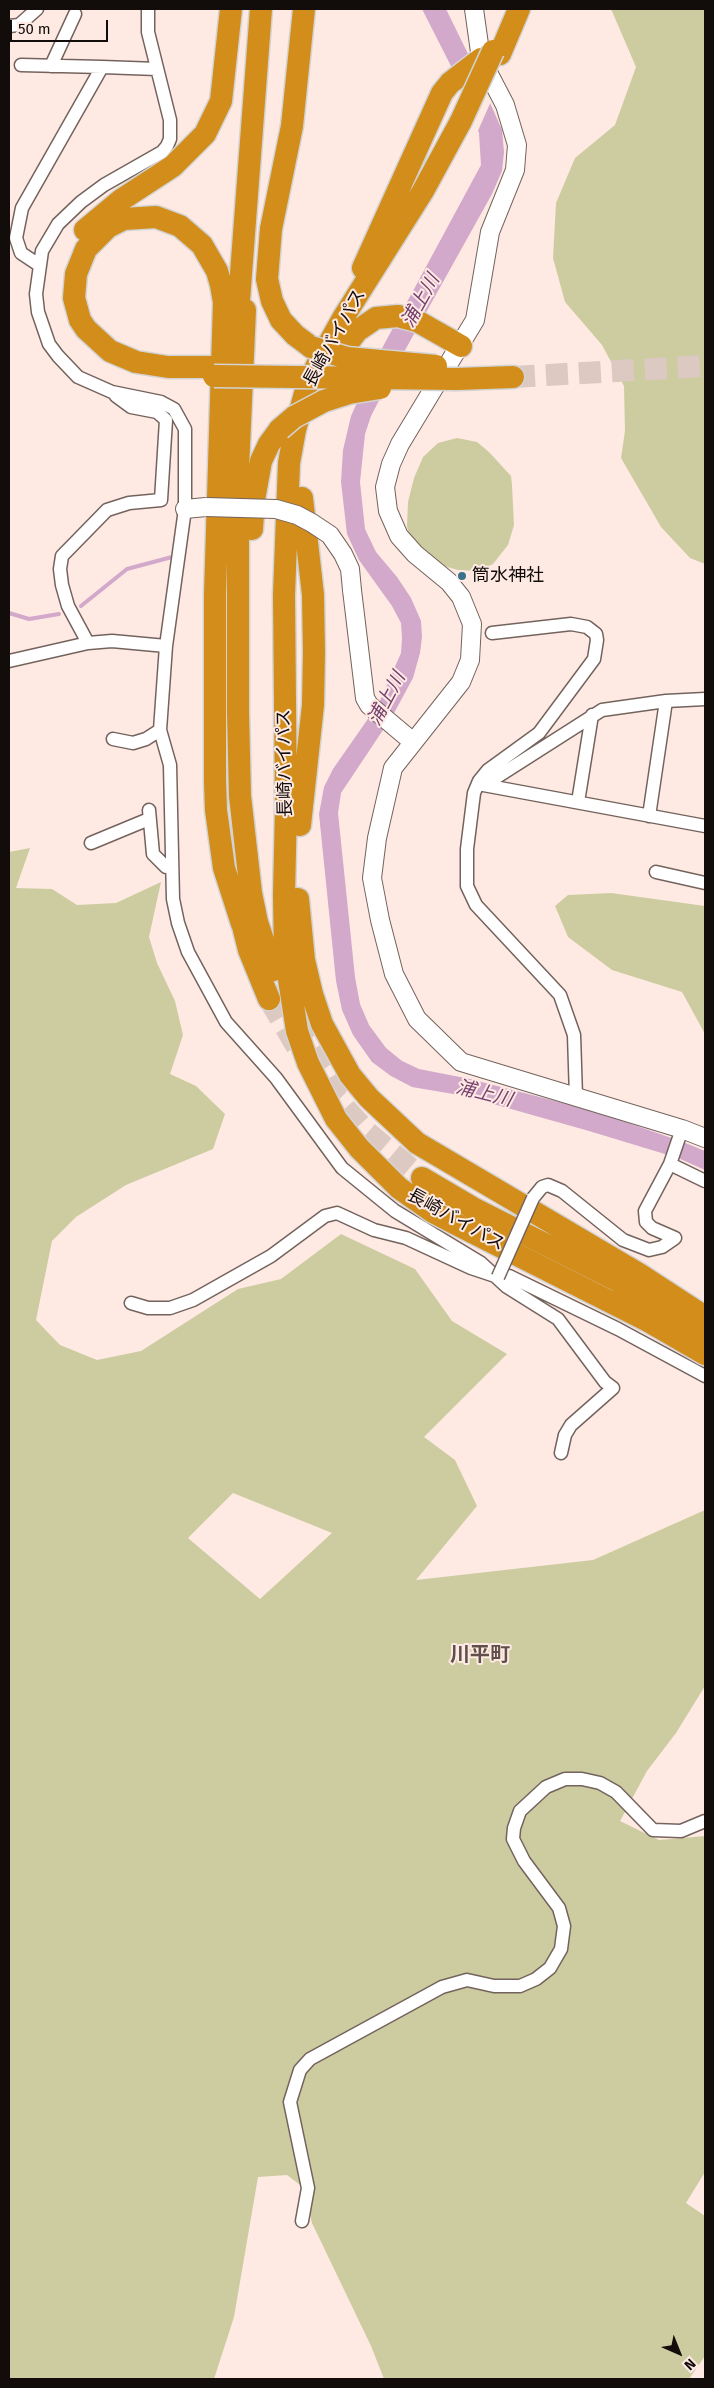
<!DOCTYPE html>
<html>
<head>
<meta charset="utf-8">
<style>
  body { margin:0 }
  #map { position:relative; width:714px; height:2388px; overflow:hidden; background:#feeae3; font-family:"Fira Sans",sans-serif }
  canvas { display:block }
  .frame { position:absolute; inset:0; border:10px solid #120c0a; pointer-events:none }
  .north { position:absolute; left:654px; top:2328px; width:50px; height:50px; -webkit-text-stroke:4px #feeae3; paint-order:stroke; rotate:136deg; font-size:14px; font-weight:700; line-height:20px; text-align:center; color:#120c0a }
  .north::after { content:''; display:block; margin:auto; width:18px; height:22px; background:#120c0a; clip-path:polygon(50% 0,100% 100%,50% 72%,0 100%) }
  .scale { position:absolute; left:10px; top:20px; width:98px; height:22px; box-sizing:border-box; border:2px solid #120c0a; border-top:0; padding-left:6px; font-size:15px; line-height:18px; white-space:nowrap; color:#120c0a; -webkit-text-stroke:4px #feeae3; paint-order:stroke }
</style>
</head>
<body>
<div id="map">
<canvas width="714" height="2388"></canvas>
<div class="frame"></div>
<div class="north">N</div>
<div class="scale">50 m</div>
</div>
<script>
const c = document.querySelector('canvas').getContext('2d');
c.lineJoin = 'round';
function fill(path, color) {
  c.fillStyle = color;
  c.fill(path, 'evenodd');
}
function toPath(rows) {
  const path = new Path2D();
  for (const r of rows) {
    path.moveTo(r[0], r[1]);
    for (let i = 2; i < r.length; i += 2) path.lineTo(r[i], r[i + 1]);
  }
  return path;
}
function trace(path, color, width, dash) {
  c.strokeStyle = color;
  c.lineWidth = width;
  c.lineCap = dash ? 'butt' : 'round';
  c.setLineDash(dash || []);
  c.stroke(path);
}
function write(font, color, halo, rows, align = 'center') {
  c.font = font + ' "Fira Sans","Noto Sans JP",sans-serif';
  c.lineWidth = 4;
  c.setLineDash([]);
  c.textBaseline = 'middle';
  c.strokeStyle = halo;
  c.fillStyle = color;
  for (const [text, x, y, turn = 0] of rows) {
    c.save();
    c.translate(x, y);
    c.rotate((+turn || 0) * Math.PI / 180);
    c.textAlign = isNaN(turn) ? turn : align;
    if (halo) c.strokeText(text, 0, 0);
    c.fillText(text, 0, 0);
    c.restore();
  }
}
fill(toPath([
  [611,9,705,9,705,564,690,558,661,527,621,458,625,431,624,386,602,345,565,302,553,258,556,203,575,158,615,125,636,67],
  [457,438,477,442,489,452,511,476,512,485,514,525,508,545,493,564,478,571,458,570,437,564,411,544,407,526,408,502,414,478,423,457,438,443],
  [30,848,16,888,52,889,77,905,116,903,161,882,149,937,157,963,175,1001,183,1035,170,1074,196,1086,225,1114,213,1149,126,1185,76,1217,52,1241,36,1320,60,1345,97,1360,141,1351,238,1289,281,1279,341,1234,415,1269,452,1321,507,1354,424,1437,455,1460,477,1506,416,1580,593,1560,705,1510,705,1686,676,1733,647,1771,620,1821,659,1840,705,1836,705,2172,686,2203,705,2216,705,2356,689,2379,384,2379,371,2346,312,2223,304,2188,287,2175,258,2177,234,2317,214,2379,9,2379,9,852],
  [233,1493,332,1533,260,1599,188,1538],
  [611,893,705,906,705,1034,682,992,612,970,568,937,555,906,568,895]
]), '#cdcca0');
fill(toPath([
  [422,9,446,9,472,62,502,130,504,152,502,171,492,194,404,352,371,416,365,434,360,482,365,529,376,552,397,577,411,598,421,621,422,637,420,653,413,678,393,715,341,793,338,813,355,977,360,1004,369,1025,386,1048,402,1061,419,1069,470,1079,594,1111,683,1142,705,1151,705,1170,678,1158,589,1131,465,1096,412,1087,391,1076,372,1062,353,1035,342,1010,336,981,319,814,324,787,333,769,379,703,401,653,402,638,401,623,392,606,359,560,347,534,341,482,343,450,351,416,380,352,481,165,479,133,453,70]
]), '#d2a8cb');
fill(toPath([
  [476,73,492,99,477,133,462,98]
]), '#feeae3');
trace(toPath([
  [81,606,127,569,172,557],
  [9,613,29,619,59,614]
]), '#d2a8cb', 4);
trace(toPath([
  [513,377,705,366],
  [269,999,301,1054],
  [298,1020,317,1050,347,1091],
  [323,1084,367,1132,422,1178]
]), '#dbc9c2', 22, [22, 11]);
const street = toPath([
  [148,9,148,32,170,120,170,139,167,146,162,152,104,185,81,202,58,224,42,251,36,294,38,312,49,344,58,356,78,377,112,392,161,402,174,409,185,429,185,509,166,646,160,730,170,765,173,899,178,923,188,952,226,1022,276,1078,342,1168,395,1211,481,1263,507,1287,558,1319,605,1382,613,1388,571,1425,565,1435,561,1453],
  [9,26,19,25,37,9],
  [21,65,102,67],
  [51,66,75,14],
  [39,265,21,253,16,238,22,208,102,67,157,69],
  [88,643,68,606,62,585,60,569,62,556,107,510,129,503,161,500,166,420,157,412,131,407,116,396],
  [9,661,88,643,112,641,166,646],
  [113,739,133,743,146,739,160,730],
  [479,781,488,770,539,733,594,659,597,640,596,634,587,627,571,624,492,633],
  [478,784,705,826],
  [578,802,592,715],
  [149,810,153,854,166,867,172,865],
  [649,816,666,701],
  [91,843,149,819],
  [656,872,705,883],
  [576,1097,574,1035,560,995,476,905,467,886,467,849,474,793,479,781,497,777,602,710,666,701,705,699],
  [670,1164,705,1181],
  [533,1198,542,1187,548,1185,562,1191,623,1240,649,1250,662,1247,675,1238,652,1228,646,1222,645,1211,670,1164,682,1129],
  [131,1303,148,1308,170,1308,193,1300,271,1256,325,1216,337,1213,374,1230,406,1238,471,1268,498,1277,509,1276,618,1329,705,1376],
  [302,2221,308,2188,290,2102,300,2070,310,2059,442,1987,467,1980,494,1986,520,1986,536,1979,550,1968,561,1949,564,1926,559,1908,524,1861,513,1839,514,1828,520,1811,546,1787,565,1779,582,1779,600,1783,616,1792,653,1830,681,1831,705,1821]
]);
const secondary = toPath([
  [474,9,481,59,505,105,517,145,515,170,490,232,475,320,400,444,391,464,385,487,388,511,399,536,415,554,449,582,461,597,472,624,470,660,461,682,393,768,377,838,372,878,380,920,394,974,417,1019,461,1062,682,1129,705,1138],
  [185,509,206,507],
  [352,590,365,698,369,705,413,742]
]);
const highway = toPath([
  [304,9,292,126,271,229,267,279,272,301,281,320,295,335,311,347],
  [500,54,519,9],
  [461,121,423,191,343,318,319,361,307,386,295,430,289,463,284,595,286,807,284,895,285,953,297,1031,308,1063,336,1119,359,1148,399,1188,433,1212,456,1224,648,1321,705,1354],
  [85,230,121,200,173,166,205,134,221,101,231,9],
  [363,268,442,93,450,83,481,59],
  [245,310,238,469,238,712,240,796,251,893,257,922,273,970],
  [237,327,261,9],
  [216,367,168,367,136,362,110,351,86,329,80,320,74,298,76,274,86,249,108,227,124,219,156,217,180,226,202,245,217,271,221,285,224,302,215,595,215,781,216,810,224,868,242,924],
  [332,372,342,351,357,331,376,318,398,316,417,321,461,346],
  [457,379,513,377],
  [252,529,254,500,261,461,269,444,280,429],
  [300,825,313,705,314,652,313,595,302,498],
  [298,899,304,960,312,994,322,1024,350,1075,369,1098,417,1143,639,1274,705,1317],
  [239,910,249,950,269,999],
  [422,1178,473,1208,618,1281,659,1306,705,1338]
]);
trace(street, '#74635d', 15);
trace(secondary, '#74635d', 20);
trace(highway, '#d4d3d3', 25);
trace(street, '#fff', 12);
trace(secondary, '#fff', 18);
trace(highway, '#d28d1a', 22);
const streetBridge = toPath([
  [498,1277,533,1198]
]);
const secondaryBridge = toPath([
  [206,507,276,509,297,515,312,523,330,535,343,554,350,569,352,590]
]);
const highwayBridge = toPath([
  [461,121,493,51],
  [311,347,347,358,436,366],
  [214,376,457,379],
  [280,429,294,417,324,401,349,393,380,388]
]);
trace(streetBridge, '#74635d', 15, []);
trace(secondaryBridge, '#74635d', 20, []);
trace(highwayBridge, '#d4d3d3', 25, []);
trace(streetBridge, '#fff', 12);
trace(secondaryBridge, '#fff', 18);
trace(highwayBridge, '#d28d1a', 22);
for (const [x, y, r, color] of [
  [462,576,5,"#3a728c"]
]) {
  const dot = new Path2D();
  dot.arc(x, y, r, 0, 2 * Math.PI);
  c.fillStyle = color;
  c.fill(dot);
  trace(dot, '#feeae3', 2);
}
write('18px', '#120c0a', '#feeae3', [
  ["長崎バイパス",335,338,-61],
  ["長崎バイパス",285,763,-91],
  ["長崎バイパス",456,1220,29]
]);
write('18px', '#120c0a', '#feeae3', [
  ["筒水神社",472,576]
], 'left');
write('italic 19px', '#75406e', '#feeae3', [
  ["浦上川",421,301,-61],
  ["浦上川",387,699,-62],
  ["浦上川",484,1094,14]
]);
write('bold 20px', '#5f4e49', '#feeae3', [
  ["川平町",480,1655]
]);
</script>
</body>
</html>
